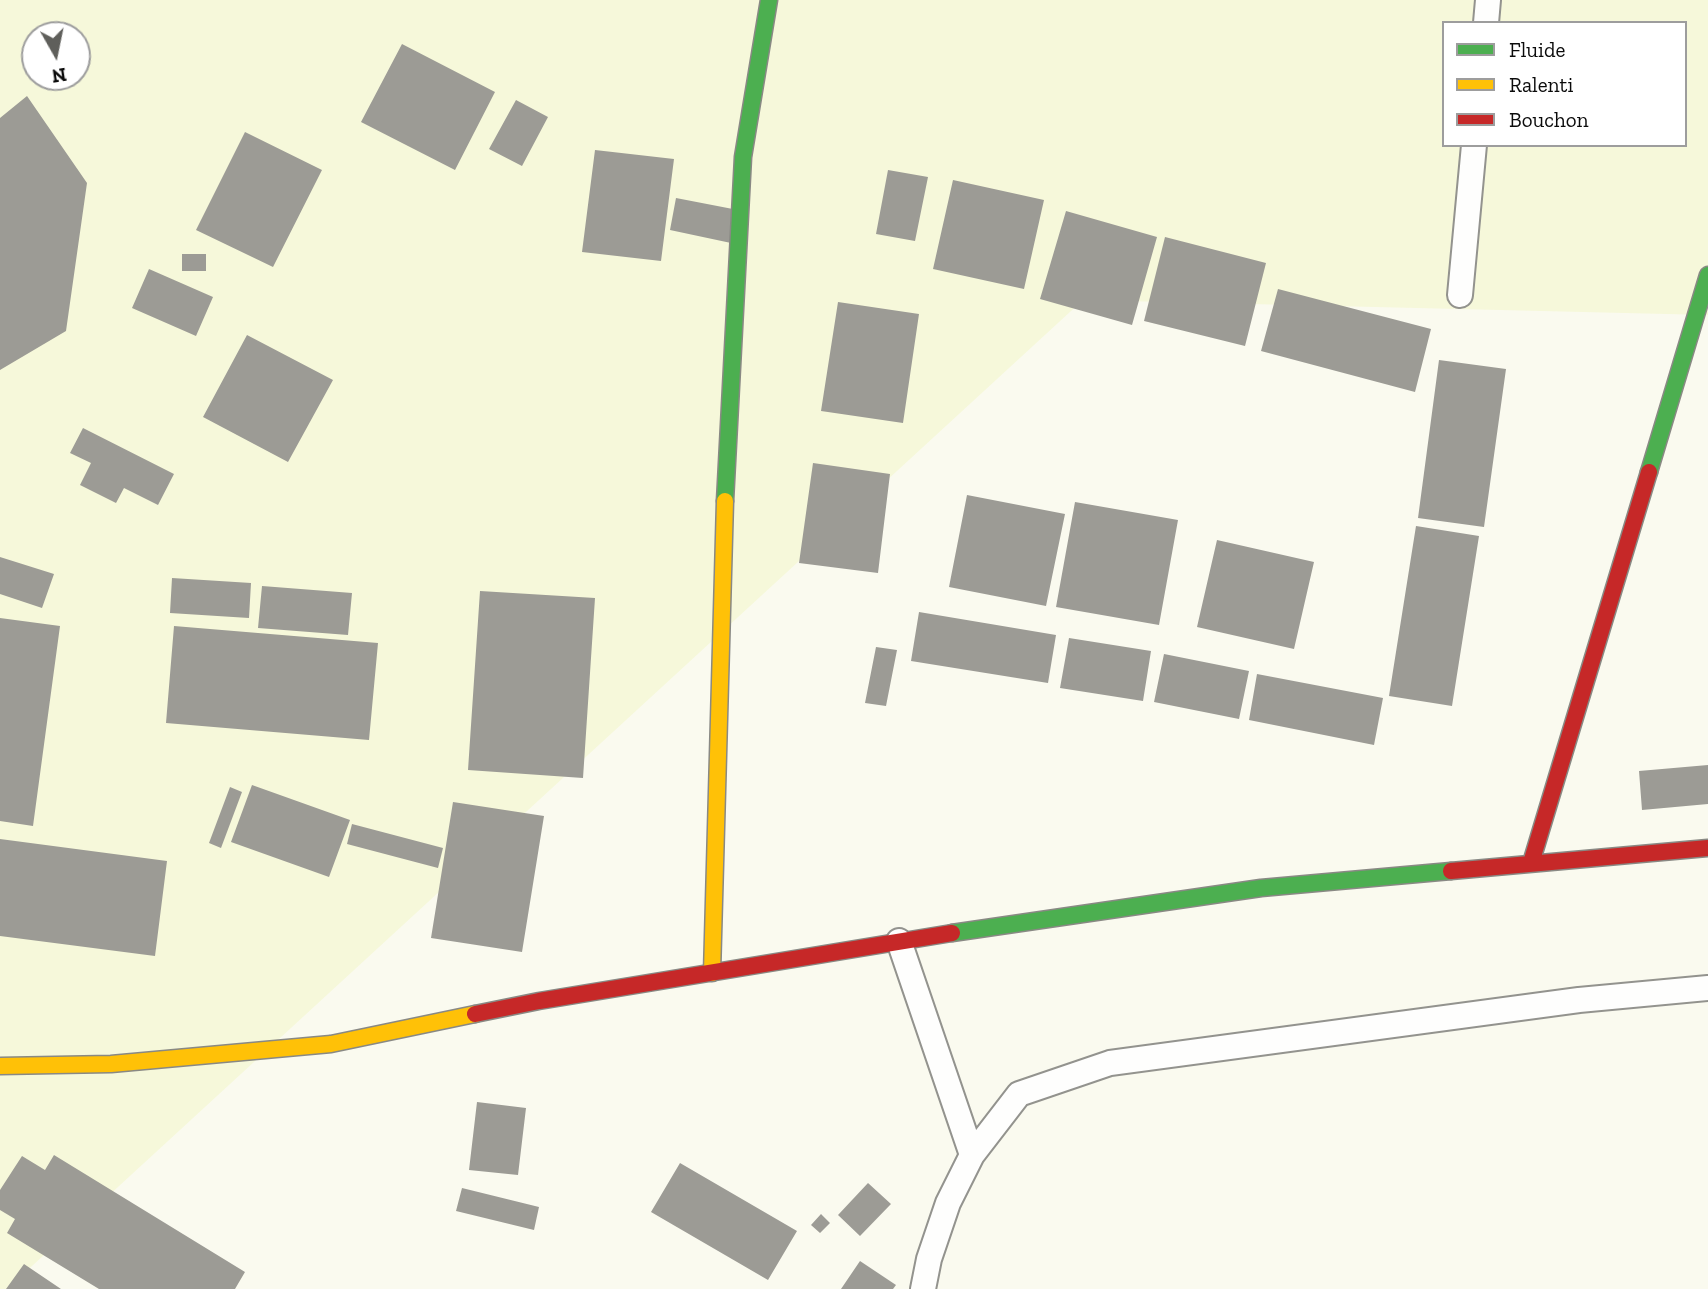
<!DOCTYPE html>
<html>
<head>
<meta charset="utf-8">
<style>
  body { margin:0 }
  #map { position:relative; width:1708px; height:1289px; overflow:hidden; background:#fafaef; font-family:"Zilla Slab",serif }
  canvas { display:block }
  .legend { position:absolute; left:1442px; top:21px; width:245px; height:126px; box-sizing:border-box; background:#fff; border:2px solid #9d9d9d; margin:0; padding:9px 12px; list-style:none; font-size:21px; color:#0b0b0b }
  .legend li { display:flex; align-items:center; gap:14px; height:35px }
  .legend b { width:35px; border:2px solid #9d9d9d }
  .north { position:absolute; left:21px; top:21px; width:70px; height:70px; box-sizing:border-box; background:#fff; border:2px solid #9d9d9d; border-radius:50%; rotate:171deg; font-size:19px; font-weight:700; line-height:28px; text-align:center; color:#0b0b0b }
  .north::after { content:''; display:block; margin:auto; width:24px; height:32px; background:#5f5f5b; clip-path:polygon(50% 0,100% 100%,50% 72%,0 100%) }
</style>
</head>
<body>
<div id="map">
<canvas width="1708" height="1289"></canvas>
<ul class="legend">
<li><b style="height:9px;background:#4caf50"></b>Fluide</li>
<li><b style="height:9px;background:#ffc107"></b>Ralenti</li>
<li><b style="height:9px;background:#c62828"></b>Bouchon</li>
</ul>
<div class="north">N</div>
</div>
<script>
const c = document.querySelector('canvas').getContext('2d');
c.lineJoin = 'round';
function fill(path, color) {
  c.fillStyle = color;
  c.fill(path, 'evenodd');
}
function toPath(rows) {
  const path = new Path2D();
  for (const r of rows) {
    path.moveTo(r[0], r[1]);
    for (let i = 2; i < r.length; i += 2) path.lineTo(r[i], r[i + 1]);
  }
  return path;
}
function trace(path, color, width, dash) {
  c.strokeStyle = color;
  c.lineWidth = width;
  c.lineCap = dash ? 'butt' : 'round';
  c.setLineDash(dash || []);
  c.stroke(path);
}
fill(toPath([
  [0,0,1708,0,1708,315,1083,300,7,1289,0,1289],
  [1444,23,1685,23,1685,145,1444,145],
  [35,35,77,35,77,77,35,77]
]), '#f6f8da');
fill(toPath([
  [402,44,495,92,455,170,361,122],
  [27,96,87,183,66,331,0,370,0,118],
  [516,100,548,117,522,166,489,149],
  [245,132,322,170,273,267,196,230],
  [595,150,674,159,661,261,582,252],
  [888,170,928,177,915,241,876,234],
  [953,180,1044,200,1024,289,933,269],
  [676,198,738,210,731,243,670,230],
  [1066,211,1157,237,1132,325,1040,299],
  [1165,237,1266,263,1245,346,1144,321],
  [182,254,206,254,206,271,182,271],
  [149,269,213,297,196,336,132,308],
  [1278,289,1431,329,1415,392,1261,351],
  [838,302,919,314,903,423,821,411],
  [247,335,333,380,288,462,203,417],
  [1439,360,1506,369,1484,527,1418,518],
  [83,428,174,474,158,505,124,488,116,503,80,485,91,463,70,453],
  [813,463,890,474,878,573,799,563],
  [967,495,1065,514,1046,606,949,587],
  [1075,502,1178,520,1159,625,1056,607],
  [1416,526,1479,536,1452,706,1389,696],
  [1217,540,1314,562,1294,649,1197,627],
  [0,557,54,574,42,608,0,594],
  [172,578,251,583,249,618,170,613],
  [262,586,352,593,348,635,258,628],
  [480,591,595,598,583,778,468,770],
  [919,612,1056,635,1048,683,911,661],
  [0,618,60,626,33,826,0,821],
  [174,626,378,643,369,740,166,723],
  [1069,638,1151,651,1143,701,1060,688],
  [876,647,897,650,886,706,865,703],
  [1164,654,1249,671,1239,719,1154,702],
  [1257,674,1383,698,1374,745,1249,720],
  [1708,765,1708,804,1642,810,1639,771],
  [252,785,350,820,329,877,231,842],
  [230,787,242,792,221,848,209,843],
  [453,802,544,816,522,952,431,938],
  [352,824,443,848,438,868,347,844],
  [0,839,167,861,155,956,0,936],
  [477,1102,526,1108,518,1175,469,1170],
  [54,1155,245,1272,235,1289,99,1289,7,1233,15,1219,0,1210,0,1190,22,1156,45,1170],
  [680,1163,797,1231,768,1280,651,1212],
  [868,1183,891,1204,860,1236,838,1215],
  [462,1188,539,1207,534,1230,456,1211],
  [821,1214,830,1223,820,1233,811,1225],
  [860,1261,896,1285,893,1289,841,1289],
  [24,1264,61,1289,6,1289]
]), '#9c9b95');
const street = toPath([
  [1486,23,1488,0],
  [1460,295,1474,145],
  [899,941,972,1155,948,1203,929,1259,923,1289],
  [972,1155,1019,1094,1110,1063,1579,1000,1708,988]
]);
const fast = toPath([
  [1649,472,1708,275],
  [725,501,743,157,769,0],
  [952,933,1261,888,1451,871]
]);
const slow = toPath([
  [712,973,725,501],
  [0,1066,111,1064,331,1044,475,1014]
]);
const jam = toPath([
  [1531,863,1649,472],
  [1451,871,1708,848],
  [475,1014,539,1001,952,933]
]);
trace(street, '#93938e', 28);
trace(fast, '#898984', 19);
trace(slow, '#898984', 19);
trace(jam, '#898984', 19);
trace(street, '#fefefd', 24);
trace(fast, '#4caf50', 16);
trace(slow, '#ffc107', 16);
trace(jam, '#c62828', 16);
</script>
</body>
</html>
